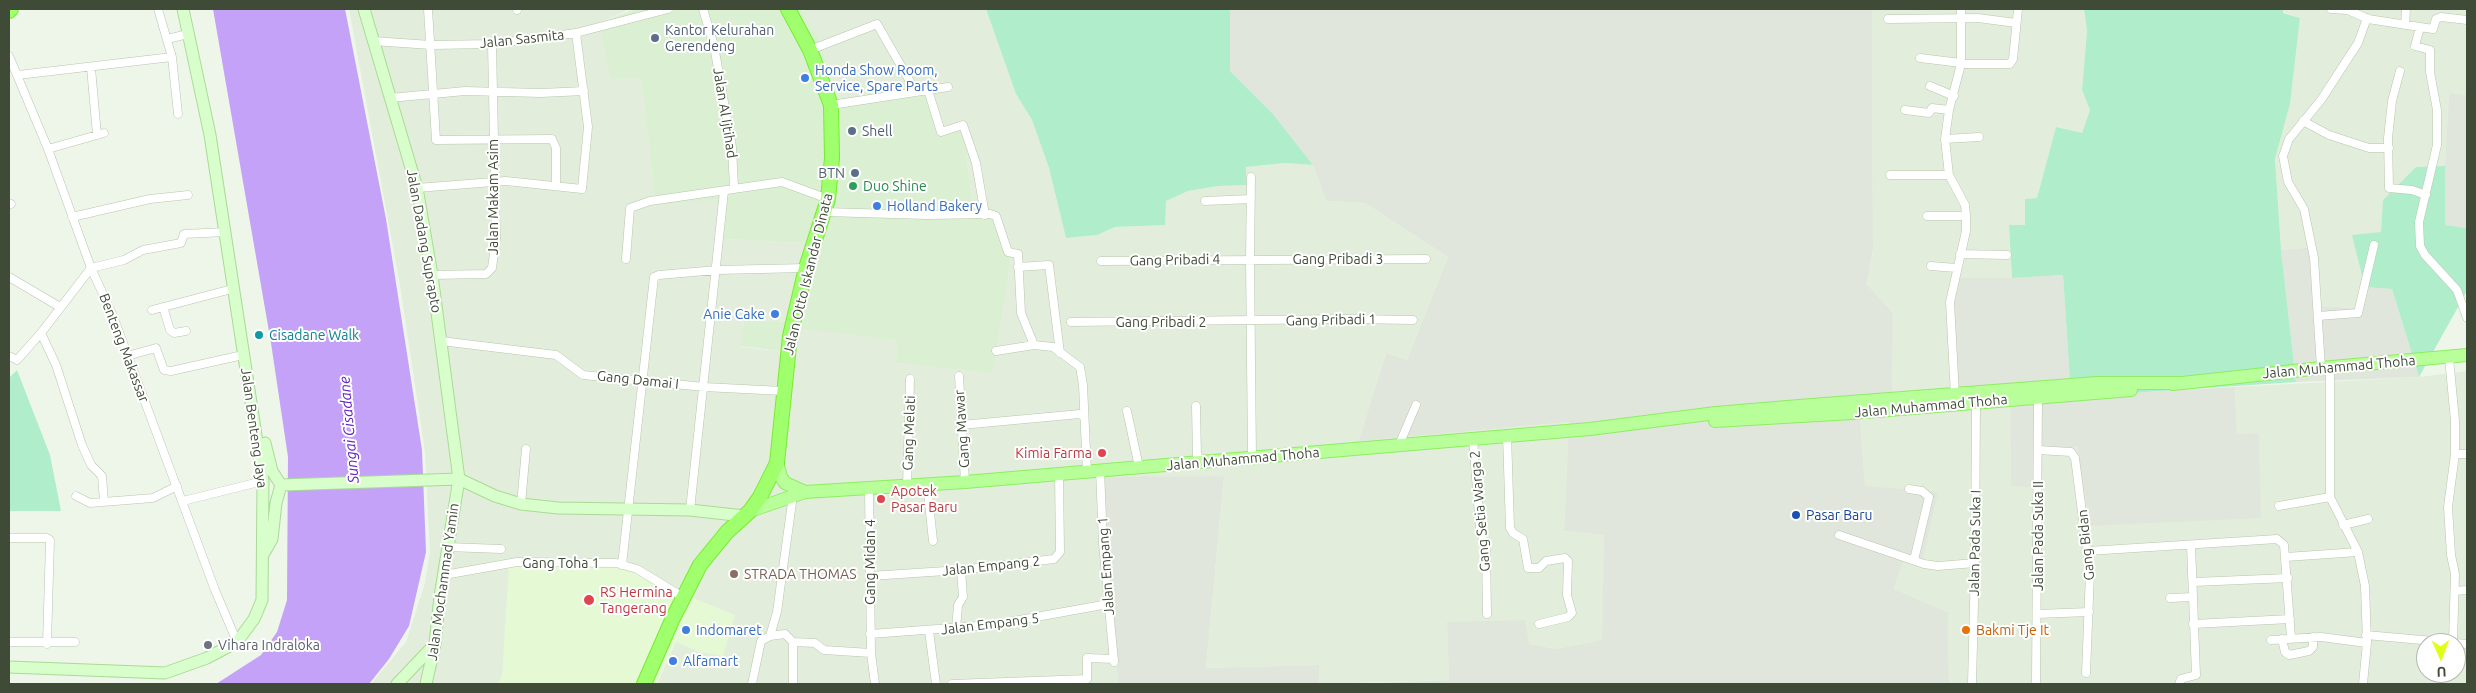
<!DOCTYPE html>
<html>
<head>
<meta charset="utf-8">
<style>
  body { margin:0 }
  #map { position:relative; width:2476px; height:693px; overflow:hidden; background:#eef6ea; font-family:Ubuntu,sans-serif }
  canvas { display:block }
  .frame { position:absolute; inset:0; border:10px solid #3f4b37; pointer-events:none }
  .north { position:absolute; left:2416px; top:633px; width:50px; height:50px; box-sizing:border-box; background:#fff; border:1px solid #b2b7af; border-radius:50%; rotate:178deg; font-size:14px; font-weight:700; line-height:20px; text-align:center; color:#3f4b37 }
  .north::after { content:''; display:block; margin:auto; width:18px; height:22px; background:#e0ff18; clip-path:polygon(50% 0,100% 100%,50% 72%,0 100%) }
</style>
</head>
<body>
<div id="map">
<canvas width="2476" height="693"></canvas>
<div class="frame"></div>
<div class="north">U</div>
</div>
<script>
const c = document.querySelector('canvas').getContext('2d');
c.lineJoin = 'round';
function fill(path, color) {
  c.fillStyle = color;
  c.fill(path, 'evenodd');
}
function toPath(rows) {
  const path = new Path2D();
  for (const r of rows) {
    path.moveTo(r[0], r[1]);
    for (let i = 2; i < r.length; i += 2) path.lineTo(r[i], r[i + 1]);
  }
  return path;
}
function trace(path, color, width, dash) {
  c.strokeStyle = color;
  c.lineWidth = width;
  c.lineCap = dash ? 'butt' : 'round';
  c.setLineDash(dash || []);
  c.stroke(path);
}
function write(font, color, halo, rows, align = 'center') {
  c.font = font + ' Ubuntu,sans-serif';
  c.lineWidth = 4;
  c.setLineDash([]);
  c.textBaseline = 'middle';
  c.strokeStyle = halo;
  c.fillStyle = color;
  for (const [text, x, y, turn = 0] of rows) {
    c.save();
    c.translate(x, y);
    c.rotate((+turn || 0) * Math.PI / 180);
    c.textAlign = isNaN(turn) ? turn : align;
    if (halo) c.strokeText(text, 0, 0);
    c.fillText(text, 0, 0);
    c.restore();
  }
}
fill(toPath([
  [349,9,630,9,599,23,641,78,656,204,724,199,725,239,806,243,786,322,744,319,742,347,796,353,799,328,898,340,896,363,993,372,1012,252,974,212,966,153,972,150,938,133,840,105,819,39,801,9,986,9,1016,94,1032,120,1049,168,1066,238,1097,235,1115,227,1164,225,1166,201,1188,191,1218,186,1246,185,1246,167,1285,163,1313,165,1326,201,1365,203,1448,257,1407,360,1386,353,1360,440,1569,422,1564,531,1604,535,1603,640,1556,649,1529,644,1447,623,1449,680,1319,684,1318,665,1206,668,1224,477,1107,546,1118,684,371,684,406,642,425,583,430,552,425,452,400,285],
  [1872,9,2084,9,2087,31,2082,90,2090,110,2082,134,2056,127,2037,198,2025,199,2025,225,2009,226,2012,278,1956,278,2010,404,2011,486,2043,447,2259,433,2237,435,2235,387,2419,377,2467,371,2467,684,1949,684,1948,612,1894,589,1904,557,1865,486,1860,418,1892,416,1893,313,1867,286,1873,250],
  [2426,643,2456,643,2456,673,2426,673],
  [2283,9,2467,9,2467,95,2449,93,2445,166,2416,167,2381,232,2365,287,2356,308,2319,306,2315,247,2281,250,2275,159,2290,104,2300,18,2283,12]
]), '#e2eedb');
fill(toPath([
  [624,562,681,593,735,615,723,656,699,652,676,642,657,684,498,684,502,676,509,564]
]), '#e4f9d4');
fill(toPath([
  [1230,9,1872,9,1873,250,1867,285,1893,313,1892,416,1860,418,1865,486,1938,492,1922,563,1904,558,1894,589,1948,612,1949,684,1351,684,1449,680,1447,622,1525,620,1529,644,1556,649,1602,640,1604,535,1564,531,1569,422,1359,441,1386,353,1407,360,1448,257,1365,203,1326,201,1313,165,1273,114,1230,71],
  [2449,93,2467,95,2467,228,2445,225,2445,166],
  [2315,247,2319,306,2355,308,2365,287,2392,289,2419,377,2296,382,2281,250],
  [2063,275,2071,396,2235,387,2237,434,2259,433,2261,518,2090,526,2077,447,2043,448,2042,488,2011,486,2010,405,1956,410,1948,302,1956,278,2012,278],
  [1224,476,1206,668,1319,665,1319,684,1118,684,1101,477]
]), '#e0e6db');
fill(toPath([
  [635,9,801,9,819,39,840,105,927,91,938,133,962,127,973,150,966,153,974,212,999,213,1012,252,993,373,896,363,897,340,800,329,796,353,741,346,744,319,786,322,806,243,724,239,724,199,656,205,641,78,611,79,599,23]
]), '#dbf0d3');
fill(toPath([
  [986,9,1230,9,1230,71,1273,114,1313,165,1285,163,1246,167,1246,185,1218,186,1188,191,1166,201,1165,225,1115,227,1097,235,1066,238,1049,168,1032,120,1016,94],
  [2084,9,2283,9,2283,13,2300,18,2290,104,2275,159,2281,250,2296,382,2071,397,2063,275,2012,278,2009,225,2025,225,2025,199,2037,198,2056,127,2082,133,2090,110,2082,90,2087,31],
  [2445,166,2445,225,2467,228,2467,291,2419,377,2392,289,2365,287,2352,235,2381,232,2383,200,2416,167],
  [17,370,50,455,61,511,9,511,9,378]
]), '#b0edcb');
fill(toPath([
  [213,9,345,9,386,219,422,450,426,552,409,626,389,659,369,684,216,684,261,655,277,632,287,600,288,457,271,343]
]), '#c4a2f7');
const street = toPath([
  [158,9,172,57,178,114],
  [428,9,436,140,552,139,556,148,556,186],
  [517,9,517,10],
  [703,9,714,46,732,147,734,188],
  [2331,9,2348,10,2368,19,2433,29,2436,19,2441,17,2467,20],
  [1888,19,1978,18,2016,23],
  [2405,25,2406,9],
  [2420,27,2415,46,2430,50,2430,72,2437,110,2437,145,2419,222,2420,246,2425,255,2457,290,2467,318],
  [167,39,188,34],
  [373,41,431,45,492,44,576,33,668,9],
  [810,50,877,24,916,92],
  [9,56,48,149,91,268,113,316,215,590,237,642],
  [1920,58,1961,63],
  [1961,64,2010,64,2013,59,2018,9],
  [91,68,97,135],
  [2400,71,2392,101,2388,138,2389,188,2412,190,2426,195],
  [18,75,172,57],
  [1930,86,1954,96],
  [928,90,941,132,963,125,976,163,985,215],
  [390,98,465,91,541,93,584,91],
  [831,105,948,87],
  [1905,110,1929,113,1932,108,1949,110],
  [2303,121,2329,135,2369,148,2389,148],
  [1945,139,1979,137],
  [48,149,104,133],
  [1890,175,1949,175],
  [1251,177,1250,259,1252,458],
  [417,188,506,181,582,189,588,127,576,33],
  [1205,201,1251,199],
  [9,203,11,204],
  [825,212,927,215,990,214,996,216,1008,252,1018,254,1021,313,1034,345],
  [1927,216,1966,216],
  [72,217,150,199,188,195],
  [1960,254,2007,255],
  [626,259,630,208,650,201,782,182,828,199],
  [1101,261,1426,259],
  [1931,266,1956,268],
  [1018,267,1049,265,1060,353],
  [432,275,486,274,492,268,496,238,492,44],
  [9,277,60,307],
  [163,307,170,330,174,333,186,331],
  [152,310,232,289],
  [2318,316,2358,313,2374,245],
  [1071,322,1349,319,1413,320],
  [41,333,56,365,82,445,91,465,102,476,104,502],
  [441,341,556,355,583,375,704,387,783,391],
  [996,351,1034,345,1053,347,1080,367,1083,385,1087,472],
  [9,356,17,360,41,333,91,268,124,260,143,250,181,243,184,234,226,232],
  [127,356,156,348,164,370,171,371,243,355],
  [2449,358,2455,421,2455,454,2448,507,2451,555,2455,574,2453,642],
  [2330,367,2330,497,2358,552,2365,586,2367,643,2363,684],
  [2321,368,2314,258,2304,209,2288,182,2283,156,2289,139,2321,100,2358,43,2367,18],
  [959,376,965,482],
  [1955,396,1950,302,1966,231,1966,216,1965,205,1949,175,1945,139,1949,110,1961,64,1961,9],
  [1196,406,1197,457,1206,460],
  [1127,411,1139,467],
  [961,425,1080,414,1084,417],
  [1507,435,1510,528,1513,533,1523,539,1528,568,1539,568,1546,561,1565,558,1568,561,1567,595,1572,613,1568,617,1539,624],
  [1473,439,1480,528,1486,551,1487,614],
  [1399,445,1416,405],
  [2038,450,2071,452,2075,458,2090,573,2086,673],
  [2455,454,2467,454],
  [1100,470,1103,543,1114,662],
  [927,484,933,541],
  [907,486,910,379],
  [869,489,871,653,875,684],
  [1909,489,1922,491,1929,497,1914,560],
  [76,496,90,503,153,498,177,486],
  [183,501,263,481],
  [521,504,526,449],
  [2279,506,2330,497],
  [690,510,724,191],
  [2343,525,2368,519],
  [1839,535,1924,564,1938,566,1975,563],
  [9,538,47,538,50,540,47,644],
  [447,547,501,549],
  [2088,551,2277,539,2284,545,2291,638],
  [2286,557,2358,552],
  [622,565,654,277,659,275,717,270,806,268],
  [444,575,517,562,616,563,637,569,683,597],
  [870,576,961,570,1054,559,1060,552,1059,474],
  [2194,582,2288,578],
  [2455,591,2467,590],
  [2170,598,2193,597],
  [2037,614,2089,612],
  [2193,624,2290,619],
  [956,629,958,605,963,597,961,570],
  [929,631,936,684],
  [870,634,992,625,1108,604],
  [2366,635,2467,644],
  [770,636,777,612,793,495],
  [2282,639,2285,652,2289,655,2309,651,2313,647,2313,637],
  [2271,640,2321,637,2367,643],
  [9,642,75,642],
  [752,684,761,641,770,636,785,634,793,642,815,643,824,650,871,653],
  [793,684,793,642],
  [952,684,1087,679,1087,658,1114,659],
  [1972,684,1975,563,1976,402],
  [2036,684,2038,395],
  [2179,684,2181,679,2196,675,2191,545]
]);
const secondary = toPath([
  [364,9,417,188,432,275,459,479,440,596,435,644,426,684],
  [265,443,272,471,281,485],
  [281,485,459,479,495,496,521,504,558,508,690,510,744,516],
  [264,553,272,539,276,503,281,485],
  [9,667,165,673,207,658,237,642,254,619,262,600,263,481,210,135,183,9],
  [397,684,435,644]
]);
const primary = toPath([
  [2173,384,2321,368,2467,355],
  [1715,421,1852,413,2131,390],
  [777,463,781,477,785,483,805,492],
  [750,511,805,492,965,482,1590,429,1716,413,1799,406,2097,383,2182,383]
]);
const highway = toPath([
  [9,11,11,9],
  [644,684,673,618,700,565,727,532,750,511,760,497,777,463,790,336,806,268,828,199,832,158,831,105,810,50,788,9]
]);
trace(street, '#b7c6ae', 9);
trace(secondary, '#a9da96', 13);
trace(primary, '#8dee60', 14);
trace(highway, '#77eb2f', 16);
trace(street, '#fff', 8);
trace(secondary, '#d8ffcb', 11);
trace(primary, '#b8ff9a', 12);
trace(highway, '#9fff6c', 14);
for (const [x, y, r, color] of [
  [655,38,5,"#5c6f8a"],
  [805,78,5,"#3f7fe0"],
  [852,131,5,"#5c6f8a"],
  [855,173,5,"#5c6f8a"],
  [853,186,5,"#2e9e5b"],
  [877,206,5,"#3f7fe0"],
  [775,314,5,"#3f7fe0"],
  [259,335,5,"#0f9aa8"],
  [1102,453,5,"#e0444e"],
  [881,499,5,"#e0444e"],
  [1796,515,5,"#1a4fb4"],
  [734,574,5,"#8d6e63"],
  [589,600,6,"#e0444e"],
  [686,630,5,"#3f7fe0"],
  [1966,630,5,"#e8710a"],
  [208,645,5,"#6b7280"],
  [673,661,5,"#3f7fe0"]
]) {
  const dot = new Path2D();
  dot.arc(x, y, r, 0, 2 * Math.PI);
  c.fillStyle = color;
  c.fill(dot);
  trace(dot, '#fff', 2);
}
write('14px', '#4e5e75', '#fff', [
  ["Kantor Kelurahan",665,30],
  ["Gerendeng",665,46],
  ["Shell",862,131],
  ["BTN",845,173,"right"]
], 'left');
write('14px', '#3f4b37', '#fff', [
  ["Jalan Sasmita",522,39,-6],
  ["Jalan Al Ijtihad",725,113,81],
  ["Jalan Makam Asim",493,197,-90],
  ["Jalan Dadang Suprapto",424,241,80],
  ["Gang Pribadi 3",1338,259],
  ["Gang Pribadi 4",1175,260,-1],
  ["Jalan Otto Iskandar Dinata",808,274,-76],
  ["Gang Pribadi 1",1331,320,-1],
  ["Gang Pribadi 2",1161,322],
  ["Benteng Makassar",124,348,69],
  ["Jalan Muhammad Thoha",2339,367,-5],
  ["Gang Damai I",638,380,6],
  ["Jalan Muhammad Thoha",1931,406,-5],
  ["Jalan Benteng Jaya",254,428,82],
  ["Gang Mawar",962,429,-94],
  ["Gang Melati",909,433,-88],
  ["Jalan Muhammad Thoha",1243,459,-5],
  ["Gang Setia Warga 2",1480,511,-95],
  ["Jalan Pada Suka II",2038,536,-90],
  ["Jalan Pada Suka I",1975,543,-89],
  ["Gang Bidan",2086,545,-96],
  ["Gang Midan 4",870,562,-90],
  ["Gang Toha 1",561,563],
  ["Jalan Empang 2",991,566,-6],
  ["Jalan Empang 1",1106,566,-94],
  ["Jalan Mochammad Yamin",443,582,-82],
  ["Jalan Empang 5",990,624,-7]
]);
write('14px', '#366cbe', '#fff', [
  ["Honda Show Room,",815,70],
  ["Service, Spare Parts",815,86],
  ["Holland Bakery",887,206],
  ["Anie Cake",765,314,"right"],
  ["Indomaret",696,630],
  ["Alfamart",683,661]
], 'left');
write('14px', '#27864d', '#fff', [
  ["Duo Shine",863,186]
], 'left');
write('14px', '#0d838f', '#fff', [
  ["Cisadane Walk",269,335]
], 'left');
write('14px', '#be3a42', '#fff', [
  ["Kimia Farma",1092,453,"right"],
  ["Apotek",891,491],
  ["Pasar Baru",891,507],
  ["RS Hermina",600,592],
  ["Tangerang",600,608]
], 'left');
write('14px', '#164399', '#fff', [
  ["Pasar Baru",1806,515]
], 'left');
write('14px', '#785e54', '#fff', [
  ["STRADA THOMAS",744,574]
], 'left');
write('14px', '#c56008', '#fff', [
  ["Bakmi Tje It",1976,630]
], 'left');
write('14px', '#5b616d', '#fff', [
  ["Vihara Indraloka",218,645]
], 'left');
write('italic 15px', '#6525c2', '#fff', [
  ["Sungai Cisadane",349,430,-95]
]);
</script>
</body>
</html>
